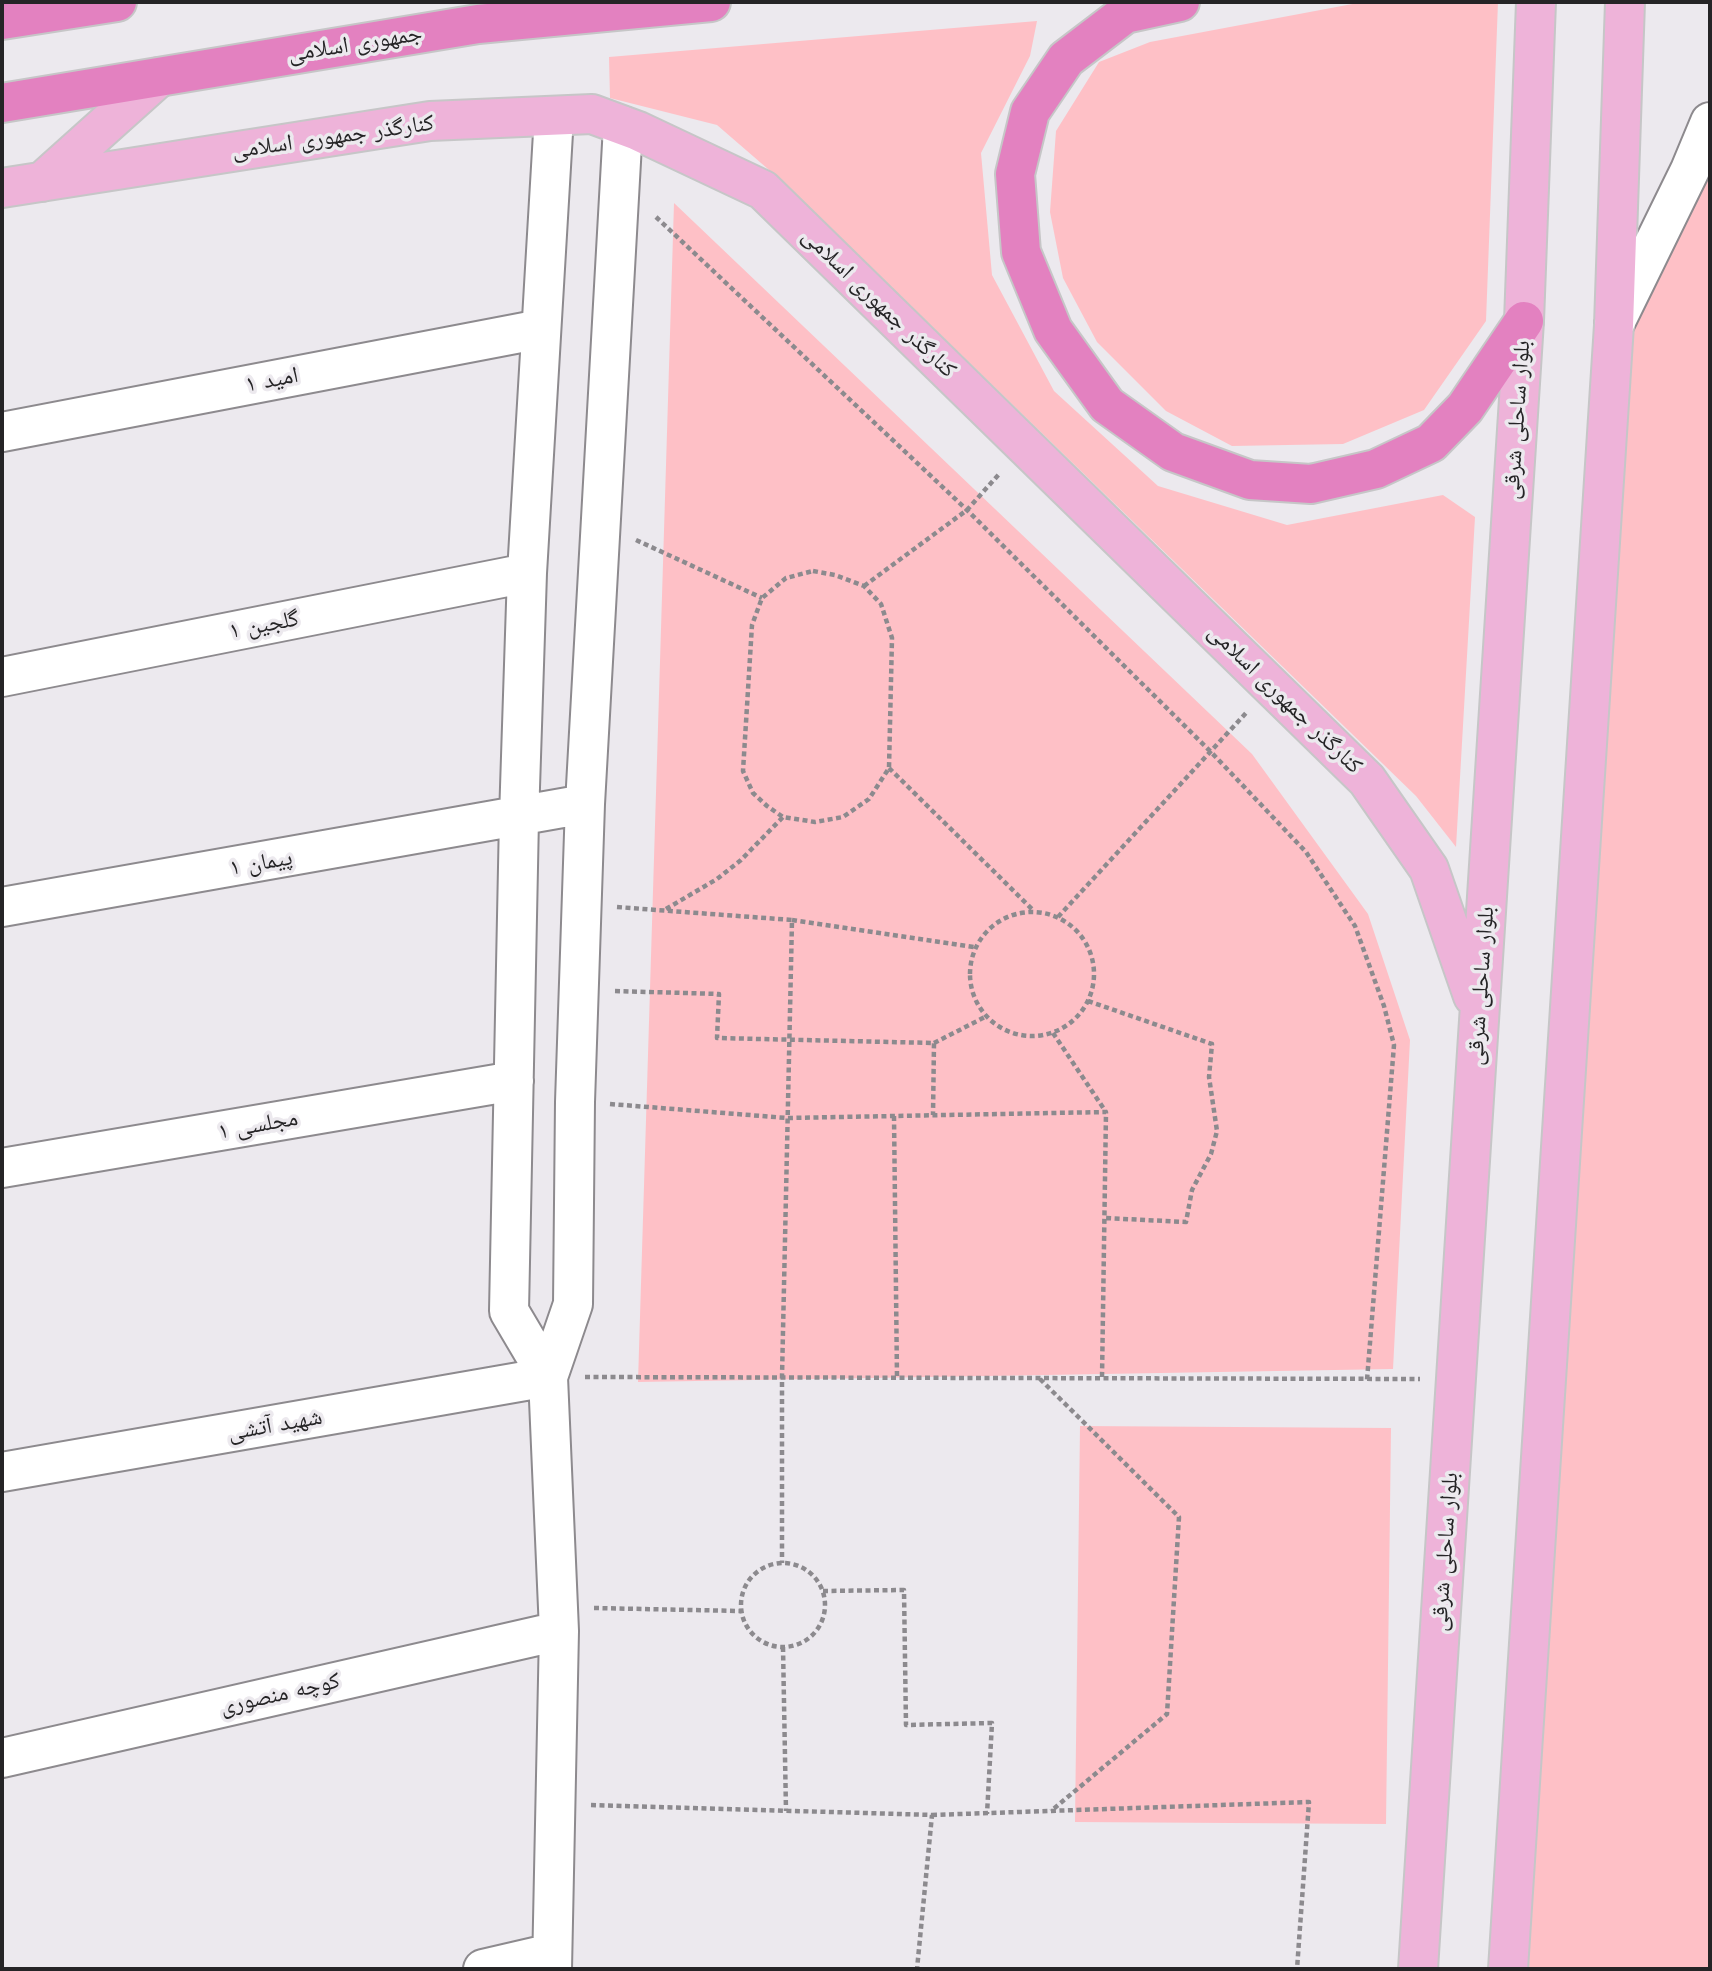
<!DOCTYPE html>
<meta charset="utf-8">
<style>
body{margin:0}
#map{position:relative;width:1712px;height:1971px;overflow:hidden;background:#ece9ee;font-family:"Work Sans",sans-serif}
canvas{display:block}
.frame{position:absolute;inset:0;border:4px solid #252426;pointer-events:none}
</style>
<div id="map">
<canvas width="1712" height="1971"></canvas>
<div class="frame"></div>
</div>
<script>
const c = document.querySelector('canvas').getContext('2d');
c.lineJoin = 'round';
function paint(path, color) { c.fillStyle = color; c.fill(path, 'evenodd'); }
const shape = rows => new Path2D(rows.map(r => 'M' + r).join(''));
function trace(path, color, width, dash) { c.strokeStyle = color; c.lineWidth = width; c.lineCap = dash ? 'butt' : 'round'; c.setLineDash(dash || []); c.stroke(path); }
function drawText(font, color, halo, rows, align = 'center') {
  c.font = font + ' "Work Sans","Noto Naskh Arabic",sans-serif'; c.lineWidth = 7; c.setLineDash([]); c.textBaseline = 'middle'; c.strokeStyle = halo; c.fillStyle = color; for (const [text, x, y, turn = 0] of rows) {
    c.save(); c.translate(x, y); c.rotate((+turn || 0) * Math.PI / 180); c.textAlign = isNaN(turn) ? turn : align; if (halo) c.strokeText(text, 0, 0); c.fillText(text, 0, 0); c.restore();
  }
}
const green = shape([
 [1363,2,1498,2,1486,321,1424,410,1343,444,1232,446,1166,411,1097,342,1063,278,1050,212,1056,131,1099,62,1150,42],
 [1037,21,1030,56,981,153,992,275,1054,391,1158,486,1287,525,1443,495,1475,517,1456,847,1416,796,783,182,717,125,610,98,609,57],
 [1710,156,1710,1969,1506,1969,1614,325],
 [674,203,1252,754,1368,914,1410,1040,1393,1369,638,1382],
 [1080,1426,1391,1428,1386,1824,1075,1822]
]);
const path = shape([
 [656,217,967,510,1211,752,1306,852,1355,926,1384,1006,1394,1045,1367,1380],
 [636,540,762,598],
 [813,571,835,575,864,586,881,604,892,638,889,768,869,799,843,817,815,822,783,817,767,806,753,793,743,771,752,625,762,598,786,578,813,571],
 [864,586,967,510,1000,473],
 [889,768,1034,911],
 [617,907,792,920,782,1377,782,1563],
 [666,909,717,879,741,860,783,817],
 '970 974a62 62 0 1 1 124 0a62 62 0 1 1-124 0Z',
 [1058,917,1247,712],
 [792,920,974,947],
 [615,991,719,994,717,1038,934,1043,933,1115],
 [1088,1001,1212,1044,1209,1077,1217,1131,1211,1154,1192,1190,1186,1222,1105,1218],
 [1053,1033,1106,1112],
 [934,1043,985,1017],
 [610,1104,787,1118,1106,1112,1102,1378],
 [894,1116,897,1377],
 [585,1377,1420,1379],
 [1040,1379,1179,1517,1167,1714,1051,1811],
 '741 1605a42 42 0 1 1 84 0a42 42 0 1 1-84 0Z',
 [823,1591,904,1590,906,1725,992,1723,987,1814],
 [594,1608,740,1611],
 [783,1647,786,1811],
 [591,1805,932,1815,917,1969],
 [932,1815,1309,1802,1297,1969]
]);
const minor = shape([
 [1614,325,1690,170,1710,122],
 [2,432,541,329],
 [2,677,527,573],
 [2,907,585,804],
 [2,1168,514,1081],
 [548,1377,509,1311,519,818,527,573,554,116],
 [2,1472,548,1377],
 [2,1758,559,1631],
 [483,1969,552,1953],
 [552,1969,559,1631,548,1377,573,1304,575,1102,585,804,623,126]
]);
const major = shape([
 [42,182,159,77],
 [2,188,430,121,592,114,638,131,763,190,1367,780,1429,869,1473,996],
 [1418,1969,1524,321,1536,2],
 [1508,1969,1614,325,1625,2]
]);
const highway = shape([
 [1180,2,1125,14,1066,59,1030,112,1015,174,1021,252,1053,330,1107,405,1173,452,1250,480,1311,484,1376,469,1431,443,1465,408,1524,321],
 [2,20,117,2],
 [2,103,478,24,711,2]
]);
const streetNames = [
 ["جمهوری اسلامی",355,44,-9],
 ["کنارگذر جمهوری اسلامی",333,137,-8],
 ["کنارگذر جمهوری اسلامی",879,303,44],
 ["امید ۱",272,380,-11],
 ["بلوار ساحلی شرقی",1517,420,-86],
 ["گلجین ۱",264,625,-11],
 ["کنارگذر جمهوری اسلامی",1285,699,44],
 ["پیمان ۱",261,863,-10],
 ["بلوار ساحلی شرقی",1481,986,-86],
 ["مجلسی ۱",258,1125,-10],
 ["شهید آتشی",275,1425,-10],
 ["بلوار ساحلی شرقی",1445,1552,-86],
 ["کوچه منصوری",280,1694,-13]
];
paint(green, '#fec0c6');
trace(minor, '#8d8a8e', 42);
trace(major, '#c6c6c7', 42);
trace(highway, '#c6c6c7', 42);
trace(path, '#8c8a8e', 4.5, [5, 3.5]);
trace(minor, '#fff', 38);
trace(major, '#eeb3d9', 38);
trace(highway, '#e381c0', 38);
drawText('23px', '#252426', '#ece9ee', streetNames);
</script>
